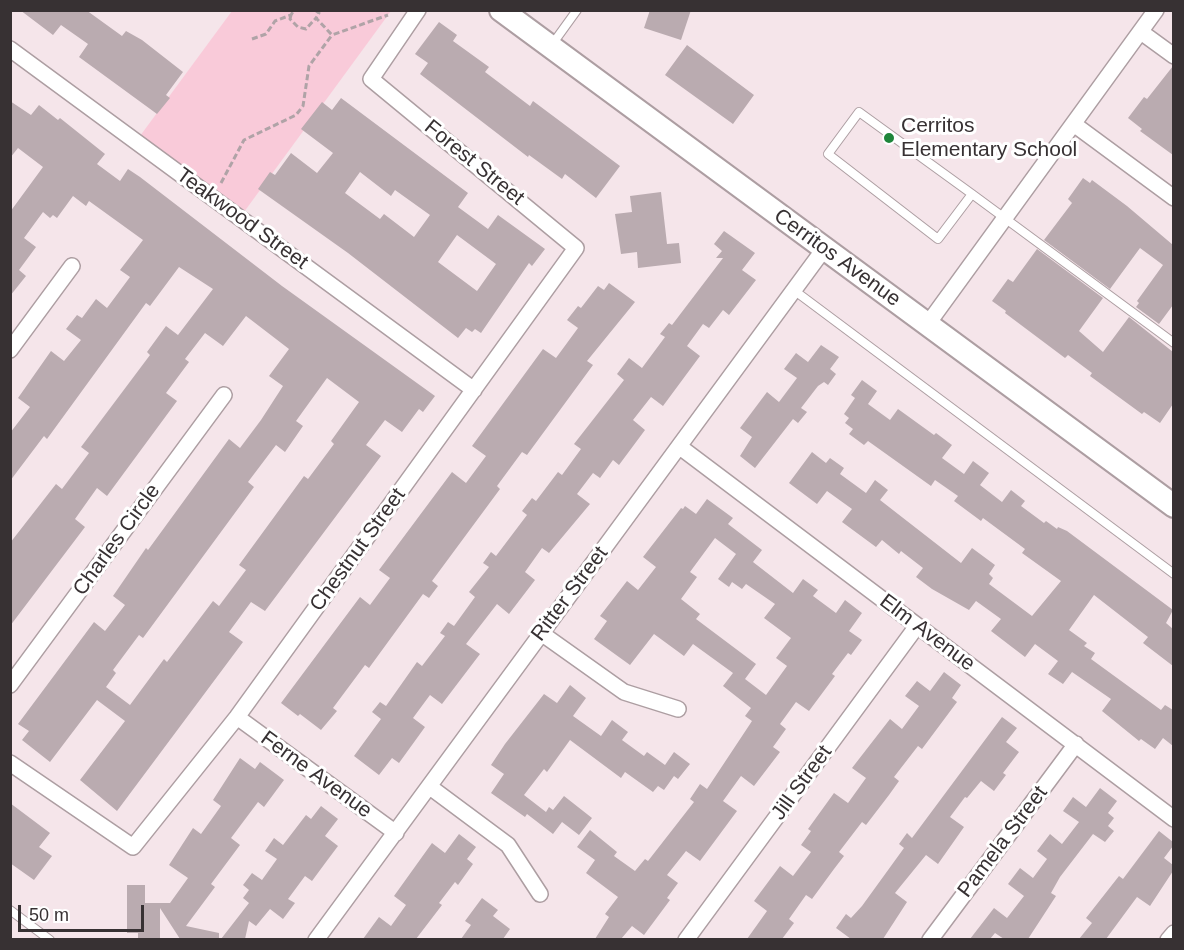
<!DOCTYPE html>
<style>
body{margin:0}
#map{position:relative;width:1184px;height:950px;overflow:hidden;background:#f5e5ea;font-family:Arial,sans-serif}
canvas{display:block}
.frame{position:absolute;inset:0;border:12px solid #373133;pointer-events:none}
.scale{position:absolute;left:18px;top:905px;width:126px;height:27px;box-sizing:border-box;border:3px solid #373133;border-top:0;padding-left:8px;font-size:18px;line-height:21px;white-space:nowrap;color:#373133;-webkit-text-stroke:4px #fff;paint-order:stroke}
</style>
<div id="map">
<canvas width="1184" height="950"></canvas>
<div class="frame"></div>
<div class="scale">50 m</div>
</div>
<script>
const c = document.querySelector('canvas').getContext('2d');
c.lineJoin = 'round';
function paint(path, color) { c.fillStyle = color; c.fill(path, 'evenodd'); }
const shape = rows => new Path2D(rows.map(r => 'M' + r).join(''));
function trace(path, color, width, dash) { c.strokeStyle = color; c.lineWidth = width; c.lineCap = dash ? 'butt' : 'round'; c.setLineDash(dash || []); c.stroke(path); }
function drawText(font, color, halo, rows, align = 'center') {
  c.font = font + ' Arial,sans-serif'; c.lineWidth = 6; c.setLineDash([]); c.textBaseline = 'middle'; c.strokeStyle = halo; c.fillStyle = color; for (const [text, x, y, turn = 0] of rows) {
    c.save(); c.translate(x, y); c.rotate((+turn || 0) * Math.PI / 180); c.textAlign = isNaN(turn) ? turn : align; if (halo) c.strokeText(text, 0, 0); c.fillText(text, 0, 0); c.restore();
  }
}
const green = shape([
 [232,11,391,11,244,212,140,136]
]);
const building = shape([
 [20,10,86,10,122,36,126,31,142,40,183,72,166,95,170,98,157,114,79,57,88,44,61,25,53,35],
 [650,10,691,10,681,40,644,28],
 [439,22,457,35,453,41,489,67,485,72,530,106,533,101,620,166,596,198,565,174,562,179,529,155,528,157,420,74,428,63,415,54],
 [687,45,754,95,733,124,665,75],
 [1173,66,1173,155,1140,131,1142,129,1128,118,1144,97,1147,99],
 [341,98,468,193,458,207,488,229,498,215,545,249,532,266,529,263,481,333,475,329,472,332,466,328,458,338,348,253,258,189,270,172,275,175,291,153,317,173,333,153,301,129,322,102,332,110],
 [360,172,391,196,395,190,430,215,414,237,384,214,380,219,345,193],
 [457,235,496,264,477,291,438,262],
 [10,101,31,115,39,105,58,120,60,118,105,154,97,164,120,181,128,169,140,177,282,286,435,396,423,412,419,409,402,432,385,420,366,445,381,456,265,611,251,602,229,632,243,642,117,811,80,780,125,721,97,700,50,762,22,740,29,731,18,724,94,622,105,631,125,605,113,596,146,548,148,550,229,439,240,448,261,420,283,386,269,376,289,349,246,316,223,346,205,333,185,359,189,362,166,393,177,401,107,496,97,488,75,519,85,527,10,626,10,543,56,484,62,489,89,453,81,447,150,355,147,352,166,326,178,335,213,289,179,267,150,306,146,303,47,439,44,436,10,481,10,433,30,407,18,398,51,351,64,361,81,340,66,329,77,315,82,318,96,299,107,308,130,277,120,270,143,240,89,201,86,206,73,196,57,218,53,215,50,218,43,212,24,238,36,247,19,270,26,276,10,296,10,212,43,167,18,148,10,158],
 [327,378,359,402,331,441,334,444,308,479,304,476,239,565,246,570,219,606,213,601,167,662,164,659,130,705,106,687,116,673,113,670,139,635,143,638,254,487,248,482,276,445,285,452,303,426,296,421],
 [1083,178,1090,183,1092,180,1127,206,1173,245,1173,305,1159,324,1136,307,1139,303,1137,301,1163,265,1140,248,1110,289,1044,240,1072,203,1068,199],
 [661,192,667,244,679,243,681,263,638,268,637,252,621,254,615,214,632,212,630,196],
 [724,231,755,253,742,270,756,280,729,315,723,310,709,328,703,324,687,346,700,356,663,406,651,397,633,420,645,430,619,465,613,460,600,478,593,473,577,494,590,504,549,553,542,548,525,572,535,580,509,614,497,604,466,644,480,654,442,704,430,695,413,718,425,727,399,763,392,758,379,775,354,756,381,719,372,712,380,702,386,706,417,662,422,666,445,636,440,633,448,622,454,626,475,597,469,592,489,567,483,563,491,552,496,556,527,515,522,511,532,498,536,501,558,472,562,475,581,449,574,444,624,380,617,374,629,358,642,368,665,337,660,334,669,323,672,325,723,258,716,258,722,251,714,244],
 [1037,249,1103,298,1079,331,1103,352,1129,317,1173,352,1173,404,1160,423,1144,412,1142,414,1090,376,1092,373,1068,355,1065,358,1005,313,1006,311,992,301,1008,279,1013,282],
 [609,283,635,302,587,361,593,365,527,455,522,452,497,486,500,489,432,581,438,586,429,598,423,594,369,668,365,665,333,708,337,711,321,730,300,714,298,716,281,703,360,597,370,605,390,578,379,570,452,472,466,483,486,456,472,446,543,349,556,358,578,328,567,320,578,306,581,308,598,286,604,290],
 [821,345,839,357,830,369,836,374,828,385,824,382,818,386,801,408,807,412,798,423,793,419,755,468,740,456,752,437,740,428,767,392,779,402,797,378,784,369,796,353,808,362],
 [862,380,877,391,868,404,890,420,898,409,934,435,936,433,952,445,942,458,964,474,973,461,989,473,980,485,1002,502,1011,490,1025,501,1021,506,1044,523,1046,521,1057,529,1058,527,1067,531,1173,610,1166,623,1173,629,1173,666,1143,643,1148,637,1094,595,1069,630,1087,643,1084,646,1095,653,1091,659,1161,710,1165,705,1173,710,1173,746,1163,738,1155,749,1141,739,1139,741,1102,711,1111,699,1072,672,1063,684,1048,674,1058,661,1035,644,1025,657,991,631,1001,619,976,601,969,610,932,589,916,577,923,568,901,551,899,554,882,540,876,547,842,522,852,509,827,491,817,504,789,483,812,452,826,463,830,458,844,468,840,474,866,493,875,480,888,490,880,500,961,563,972,548,995,565,989,574,993,578,989,584,1032,616,1061,581,1022,553,1025,549,983,518,981,521,954,501,958,496,935,480,931,486,868,441,864,445,849,434,853,429,845,423,849,418,844,414,855,398,851,395],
 [707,499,733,518,728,524,762,550,753,562,793,593,803,579,818,590,813,596,836,613,845,600,862,613,849,631,862,640,851,655,848,653,832,674,835,676,809,711,796,702,780,724,786,729,773,747,780,752,754,786,741,776,723,801,737,811,700,861,686,851,667,875,678,883,667,898,670,900,644,935,632,926,621,939,595,939,609,917,605,914,618,897,586,873,595,860,577,847,590,830,617,852,614,856,635,871,645,859,648,861,694,802,690,799,700,784,707,789,752,721,745,716,751,708,723,686,733,673,693,644,684,656,654,634,630,665,594,639,607,621,600,616,627,581,638,590,656,567,643,557,681,508,683,509,685,506,696,514],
 [715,538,736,554,718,579,729,587,732,582,742,589,746,584,775,604,764,618,791,638,776,658,787,666,766,695,745,679,756,664,696,619,700,614,681,599,697,577,690,572],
 [944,672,961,685,952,698,957,702,922,749,918,746,894,777,899,781,889,795,866,825,862,822,839,852,844,856,834,869,812,899,806,895,789,919,794,923,782,939,747,939,767,911,754,901,780,866,793,876,811,852,801,845,811,831,808,829,834,793,848,803,866,778,852,768,890,719,902,729,919,706,905,696,917,681,930,691],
 [570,685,586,698,573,716,601,736,612,720,628,732,622,740,644,756,647,752,665,765,674,752,690,764,678,779,674,776,664,790,658,786,653,792,625,772,621,778,570,740,547,772,544,769,524,795,546,812,549,807,553,810,564,796,592,818,579,835,562,822,553,834,527,814,525,817,491,793,504,774,491,765,505,744,544,694,557,703],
 [1002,717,1017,728,1006,742,1019,752,1003,773,1006,775,994,791,981,781,967,798,965,797,950,817,964,827,938,864,926,855,895,893,907,902,883,939,851,939,836,928,846,914,851,918,862,906,904,848,899,844,907,833,912,838],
 [240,758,255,769,260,762,284,780,264,807,258,802,231,838,240,845,211,884,215,887,186,926,219,933,219,939,180,939,160,908,160,939,138,939,138,933,127,933,127,885,145,885,145,903,170,903,188,878,169,865,193,828,201,834,221,806,213,800],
 [1100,788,1117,801,1108,813,1114,818,1108,826,1114,831,1105,842,1093,834,1060,877,1051,893,1056,896,1028,939,1004,939,995,933,990,939,970,939,994,908,1007,918,1024,896,1008,884,1020,868,1033,878,1047,859,1037,851,1050,834,1062,844,1079,822,1063,811,1073,797,1086,807],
 [10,803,50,833,39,847,52,856,34,880,10,863],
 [321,806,338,819,325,836,338,846,326,862,312,881,305,876,288,899,295,903,283,919,270,909,256,926,249,921,245,939,221,939,249,903,243,898,249,890,243,885,252,873,262,880,277,859,265,851,274,838,283,845,306,815,311,819],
 [1159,831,1173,842,1173,846,1164,858,1173,865,1173,871,1150,906,1137,897,1106,939,1079,939,1092,923,1086,918,1119,876,1123,879],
 [459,834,476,847,467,859,473,864,458,885,455,882,439,903,442,905,416,939,363,939,379,917,391,926,406,905,394,896,432,843,445,853],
 [482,898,498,910,493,916,510,929,503,939,461,939,471,925,465,921]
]);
const path = shape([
 [315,10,319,13,316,18,332,35,388,15],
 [291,15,290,19,298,27,306,29,316,18],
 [252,39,266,34,275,21,291,15,294,10],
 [221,183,244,140,296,115,303,106,309,66,332,35]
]);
const lane = shape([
 [551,46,577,10],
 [972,194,938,239,828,154,859,112,972,194,1174,343],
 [795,291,1174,574],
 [10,910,50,940]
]);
const street = shape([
 [1141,32,1174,56],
 [10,49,474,390],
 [1075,125,1174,198],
 [927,325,1156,10],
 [10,350,72,266],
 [680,447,1174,819],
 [541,633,624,692,678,709],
 [10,685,224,395],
 [237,717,396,833],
 [10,763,133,847,237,717,576,248,371,79,418,10],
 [430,787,508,845,540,894],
 [316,940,824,249],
 [686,940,917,626],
 [930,940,1076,744],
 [1168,940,1174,933]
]);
const secondary = shape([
 [501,10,1174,506]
]);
const markers = [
 [889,138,6,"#1e853a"]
];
const poiNames = [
 ["Cerritos",901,126],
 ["Elementary School",901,150]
];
const streetNames = [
 ["Forest Street",474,163,39],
 ["Teakwood Street",242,219,36],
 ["Cerritos Avenue",837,258,36],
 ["Charles Circle",117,540,-54],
 ["Chestnut Street",358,550,-54],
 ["Ritter Street",570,594,-53],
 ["Elm Avenue",927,633,37],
 ["Ferne Avenue",316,775,36],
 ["Jill Street",802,783,-54],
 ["Pamela Street",1003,842,-53]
];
paint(green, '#f9cad9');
paint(building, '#baabb0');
trace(lane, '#ad9ea2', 10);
trace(street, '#ad9ea2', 18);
trace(secondary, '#ad9ea2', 26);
trace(path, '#b0a3a7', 3, [6, 3]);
trace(lane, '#fff', 8);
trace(street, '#fff', 15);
trace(secondary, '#fff', 22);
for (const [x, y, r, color] of markers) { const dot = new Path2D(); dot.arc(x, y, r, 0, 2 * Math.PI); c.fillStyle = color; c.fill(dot); trace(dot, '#fff', 2); }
drawText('21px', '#373133', '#fff', poiNames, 'left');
drawText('21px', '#373133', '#fff', streetNames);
</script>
